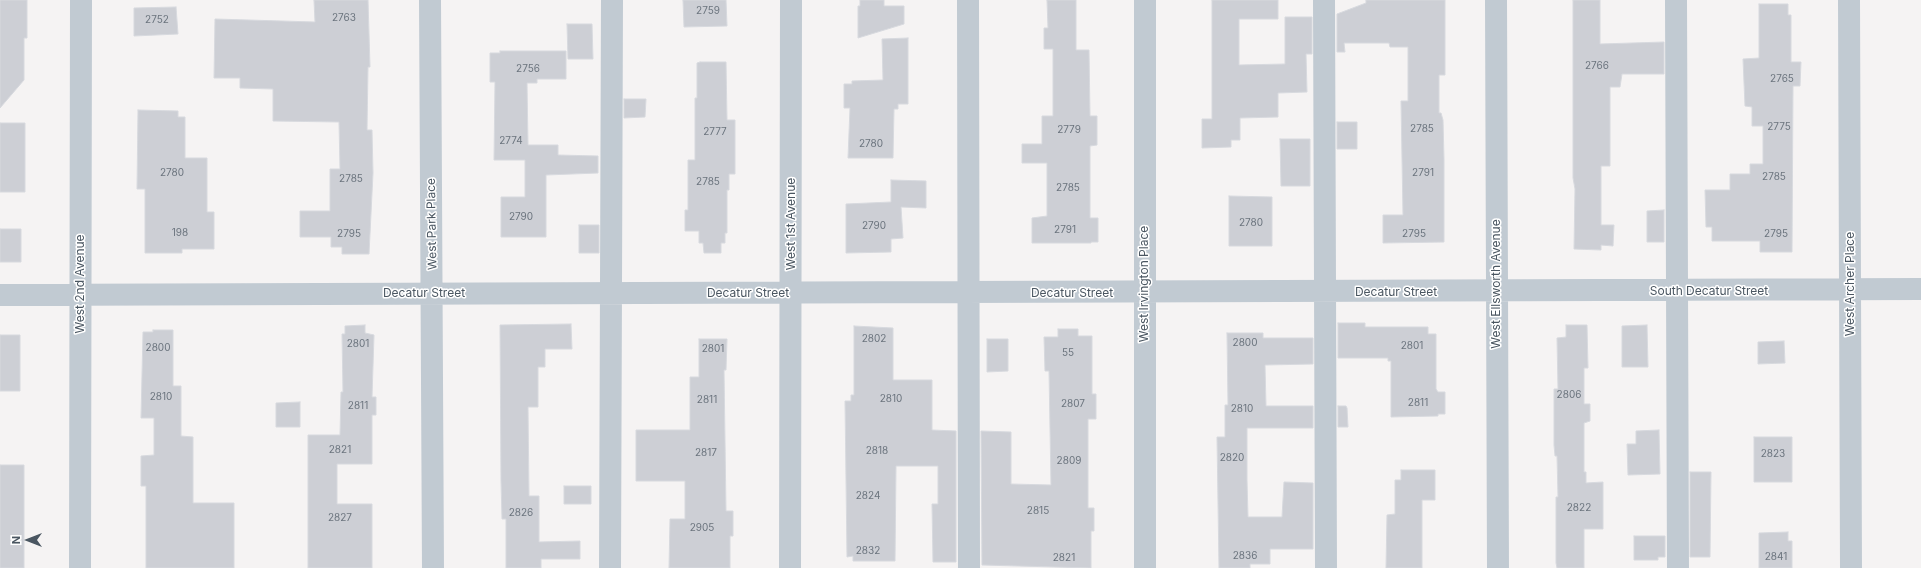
<!DOCTYPE html>
<style>
body{margin:0}
#map{position:relative;width:1921px;height:568px;overflow:hidden;background:#f5f3f3;font-family:Inter,sans-serif}
canvas{display:block}
.north{position:absolute;left:8px;top:520px;width:40px;height:40px;-webkit-text-stroke:3px #fff;paint-order:stroke;rotate:270deg;font-size:11px;font-weight:700;line-height:16px;text-align:center;color:#4a5661}
.north::after{content:'';display:block;margin:auto;width:14px;height:18px;background:#4a5661;clip-path:polygon(50% 0,100% 100%,50% 72%,0 100%)}
</style>
<div id="map">
<canvas width="1921" height="568"></canvas>
<div class="north">N</div>
</div>
<script>
const c = document.querySelector('canvas').getContext('2d');
c.lineJoin = 'round';
function paint(path, color) { c.fillStyle = color; c.fill(path, 'evenodd'); }
const shape = rows => new Path2D(rows.map(r => 'M' + r).join(''));
function trace(path, color, width, dash) { c.strokeStyle = color; c.lineWidth = width; c.lineCap = dash ? 'butt' : 'round'; c.setLineDash(dash || []); c.stroke(path); }
function drawText(font, color, halo, rows, align = 'center') {
  c.font = font + ' Inter,sans-serif'; c.lineWidth = 3; c.setLineDash([]); c.textBaseline = 'middle'; c.strokeStyle = halo; c.fillStyle = color; for (const [text, x, y, turn = 0] of rows) {
    c.save(); c.translate(x, y); c.rotate((+turn || 0) * Math.PI / 180); c.textAlign = isNaN(turn) ? turn : align; if (halo) c.strokeText(text, 0, 0); c.fillText(text, 0, 0); c.restore();
  }
}
const building = shape([
 [0,0,27,0,27,38,24,38,24,80,0,108,0,0],
 [314,0,368,0,370,67,368,67,367,130,372,130,373,173,369,254,342,254,342,247,331,247,331,237,300,237,300,211,330,211,330,169,340,169,339,122,273,121,273,89,240,88,240,78,214,78,215,19,315,22,314,0],
 [683,0,726,0,727,26,684,27,683,0],
 [860,0,884,0,884,6,904,6,904,24,858,38,858,6,860,6,860,0],
 [1047,0,1076,0,1076,50,1089,50,1090,116,1097,116,1097,145,1090,146,1090,218,1098,218,1098,242,1091,242,1091,243,1032,243,1032,218,1047,216,1047,163,1022,163,1022,144,1042,144,1042,116,1053,116,1053,49,1044,49,1044,28,1048,28,1047,0],
 [1212,0,1278,0,1278,19,1239,19,1239,65,1285,64,1285,17,1312,17,1312,54,1306,54,1307,92,1278,93,1278,117,1240,118,1240,140,1231,140,1231,147,1202,148,1202,119,1212,119,1212,0],
 [1366,0,1445,0,1445,75,1439,75,1439,113,1441,113,1443,120,1444,159,1444,242,1383,243,1383,215,1403,215,1401,101,1408,101,1408,47,1390,47,1389,43,1344,43,1345,52,1337,52,1337,14,1366,3,1366,0],
 [1573,0,1600,0,1600,44,1664,42,1664,74,1622,74,1620,87,1610,87,1610,166,1601,166,1601,225,1614,225,1613,246,1601,245,1601,250,1574,249,1575,189,1573,178,1573,0],
 [1759,4,1788,4,1788,15,1791,15,1791,62,1801,62,1800,86,1793,86,1792,252,1760,252,1760,241,1712,241,1712,227,1706,227,1705,190,1730,190,1730,174,1750,174,1750,164,1763,164,1763,126,1752,126,1752,107,1745,106,1743,59,1759,58,1759,4],
 [176,7,178,34,134,36,134,8,176,7],
 [567,24,592,24,593,59,568,59,567,24],
 [908,38,908,104,898,104,898,109,894,109,893,158,848,158,850,108,844,108,844,84,852,84,852,81,883,80,882,39,908,38],
 [500,51,566,51,566,79,537,79,537,83,527,83,528,145,558,145,558,155,598,156,598,173,546,175,546,237,501,237,501,197,525,197,525,160,494,160,495,82,490,82,490,53,500,53,500,51],
 [700,62,726,62,727,120,735,120,735,174,729,174,729,190,727,190,727,233,725,233,725,243,721,243,721,253,704,253,703,243,699,243,699,231,685,231,685,210,688,210,688,160,695,160,695,98,697,98,697,63,700,62],
 [624,99,646,99,645,117,624,118,624,99],
 [138,110,178,111,178,117,185,117,185,158,207,158,207,212,214,212,214,249,182,249,182,253,145,253,145,189,137,189,138,110],
 [1337,122,1357,122,1357,149,1337,149,1337,122],
 [0,123,25,123,25,192,0,192,0,123],
 [1280,139,1310,139,1310,186,1281,186,1280,139],
 [891,180,926,181,926,208,901,207,903,238,891,239,891,252,846,253,846,204,891,202,891,180],
 [1229,196,1272,197,1272,246,1229,246,1229,196],
 [1664,210,1664,242,1647,242,1647,211,1664,210],
 [579,225,599,225,599,253,579,253,579,225],
 [0,229,21,229,21,262,0,262,0,229],
 [1338,323,1365,323,1365,327,1428,327,1428,334,1436,334,1436,389,1438,392,1445,392,1445,414,1438,414,1438,416,1391,417,1391,361,1388,361,1388,358,1338,358,1338,323],
 [571,324,572,349,545,349,545,367,538,367,538,407,528,407,529,496,539,496,539,542,580,541,580,559,541,559,541,568,506,568,506,519,502,519,501,481,500,325,571,324],
 [365,325,365,333,374,335,372,397,376,397,376,415,372,415,372,464,337,464,337,504,372,504,372,568,308,568,308,435,340,435,341,392,343,392,342,334,345,334,345,326,365,325],
 [1566,325,1587,325,1588,368,1584,368,1584,404,1590,404,1590,421,1584,423,1584,472,1586,472,1586,483,1603,482,1603,529,1584,529,1584,568,1557,568,1556,563,1556,497,1558,497,1557,456,1555,456,1554,445,1554,389,1558,389,1557,338,1566,337,1566,325],
 [1647,325,1648,367,1622,367,1622,326,1647,325],
 [854,326,893,328,893,380,932,380,932,430,956,431,956,562,933,562,932,504,938,504,938,466,896,466,895,561,853,561,853,556,847,557,845,401,851,401,851,395,854,395,854,326],
 [1058,329,1078,329,1078,336,1092,336,1092,394,1096,394,1096,419,1088,419,1088,508,1094,508,1094,531,1091,531,1091,568,982,565,981,431,1011,432,1011,484,1051,485,1049,371,1045,371,1044,337,1058,337,1058,329],
 [153,330,173,330,173,386,181,386,181,436,193,437,193,503,234,503,234,568,146,568,146,486,141,486,141,456,154,455,154,418,141,418,143,332,153,332,153,330],
 [1227,333,1263,333,1263,338,1313,338,1313,364,1265,365,1266,406,1313,406,1313,428,1247,428,1247,480,1248,517,1282,517,1284,482,1313,483,1313,549,1270,549,1270,564,1250,564,1250,568,1219,568,1217,437,1225,437,1225,405,1228,405,1227,333],
 [0,335,20,335,20,391,0,391,0,335],
 [699,339,727,339,726,370,724,370,726,511,733,511,733,536,730,536,730,568,669,568,670,519,685,519,685,481,636,481,636,430,690,430,690,377,699,377,699,339],
 [987,339,1008,339,1008,371,987,372,987,339],
 [1784,341,1785,363,1758,364,1758,342,1784,341],
 [300,402,300,427,276,427,276,403,300,402],
 [1338,406,1346,406,1347,408,1348,427,1338,427,1338,406],
 [1659,430,1660,474,1628,475,1627,444,1636,444,1636,431,1659,430],
 [1754,437,1792,437,1792,482,1754,482,1754,437],
 [0,465,24,465,24,568,0,568,0,465],
 [1401,470,1435,470,1435,500,1422,500,1422,568,1386,568,1387,515,1395,514,1395,480,1401,480,1401,470],
 [1690,472,1711,472,1710,557,1690,557,1690,472],
 [564,486,591,486,591,504,564,504,564,486],
 [1788,532,1788,541,1792,541,1792,568,1759,568,1759,533,1788,532],
 [1634,536,1665,536,1665,557,1658,557,1658,560,1634,560,1634,536]
]);
const minor = shape([
 [430,0,433,568],
 [968,0,969,568],
 [1145,0,1145,568],
 [1324,0,1326,568],
 [1496,0,1498,568],
 [1676,0,1678,568],
 [1849,0,1851,568],
 [0,295,1921,289],
 [80,568,81,0],
 [610,568,612,0],
 [790,568,791,0]
]);
const numberNames = [
 ["2759",708,11],
 ["2763",344,18],
 ["2752",157,20],
 ["2766",1597,66],
 ["2756",528,69],
 ["2765",1782,79],
 ["2775",1779,127],
 ["2785",1422,129],
 ["2779",1069,130],
 ["2777",715,132],
 ["2774",511,141],
 ["2780",871,144],
 ["2780",172,173],
 ["2791",1423,173],
 ["2785",1774,177],
 ["2785",351,179],
 ["2785",708,182],
 ["2785",1068,188],
 ["2790",521,217],
 ["2780",1251,223],
 ["2790",874,226],
 ["2791",1065,230],
 ["198",180,233],
 ["2795",349,234],
 ["2795",1414,234],
 ["2795",1776,234],
 ["2802",874,339],
 ["2800",1245,343],
 ["2801",358,344],
 ["2801",1412,346],
 ["2800",158,348],
 ["2801",713,349],
 ["55",1068,353],
 ["2806",1569,395],
 ["2810",161,397],
 ["2810",891,399],
 ["2811",707,400],
 ["2811",1418,403],
 ["2807",1073,404],
 ["2811",358,406],
 ["2810",1242,409],
 ["2821",340,450],
 ["2818",877,451],
 ["2817",706,453],
 ["2823",1773,454],
 ["2820",1232,458],
 ["2809",1069,461],
 ["2824",868,496],
 ["2822",1579,508],
 ["2815",1038,511],
 ["2826",521,513],
 ["2827",340,518],
 ["2905",702,528],
 ["2832",868,551],
 ["2836",1245,556],
 ["2841",1776,557],
 ["2821",1064,558]
];
const streetNames = [
 ["West Park Place",432,224,-91],
 ["West 1st Avenue",791,224,-90],
 ["West 2nd Avenue",80,284,-90],
 ["West Irvington Place",1144,284,-90],
 ["West Ellsworth Avenue",1496,284,-90],
 ["West Archer Place",1850,284,-90],
 ["South Decatur Street",1709,291],
 ["Decatur Street",1396,292],
 ["Decatur Street",424,293],
 ["Decatur Street",748,293],
 ["Decatur Street",1072,293]
];
paint(building, '#cdcfd5');
trace(building, '#d7d9de', 1);
trace(minor, '#c1cad2', 22);
drawText('10px', '#6b747e', null, numberNames);
drawText('12px', '#4a5661', '#fff', streetNames);
</script>
